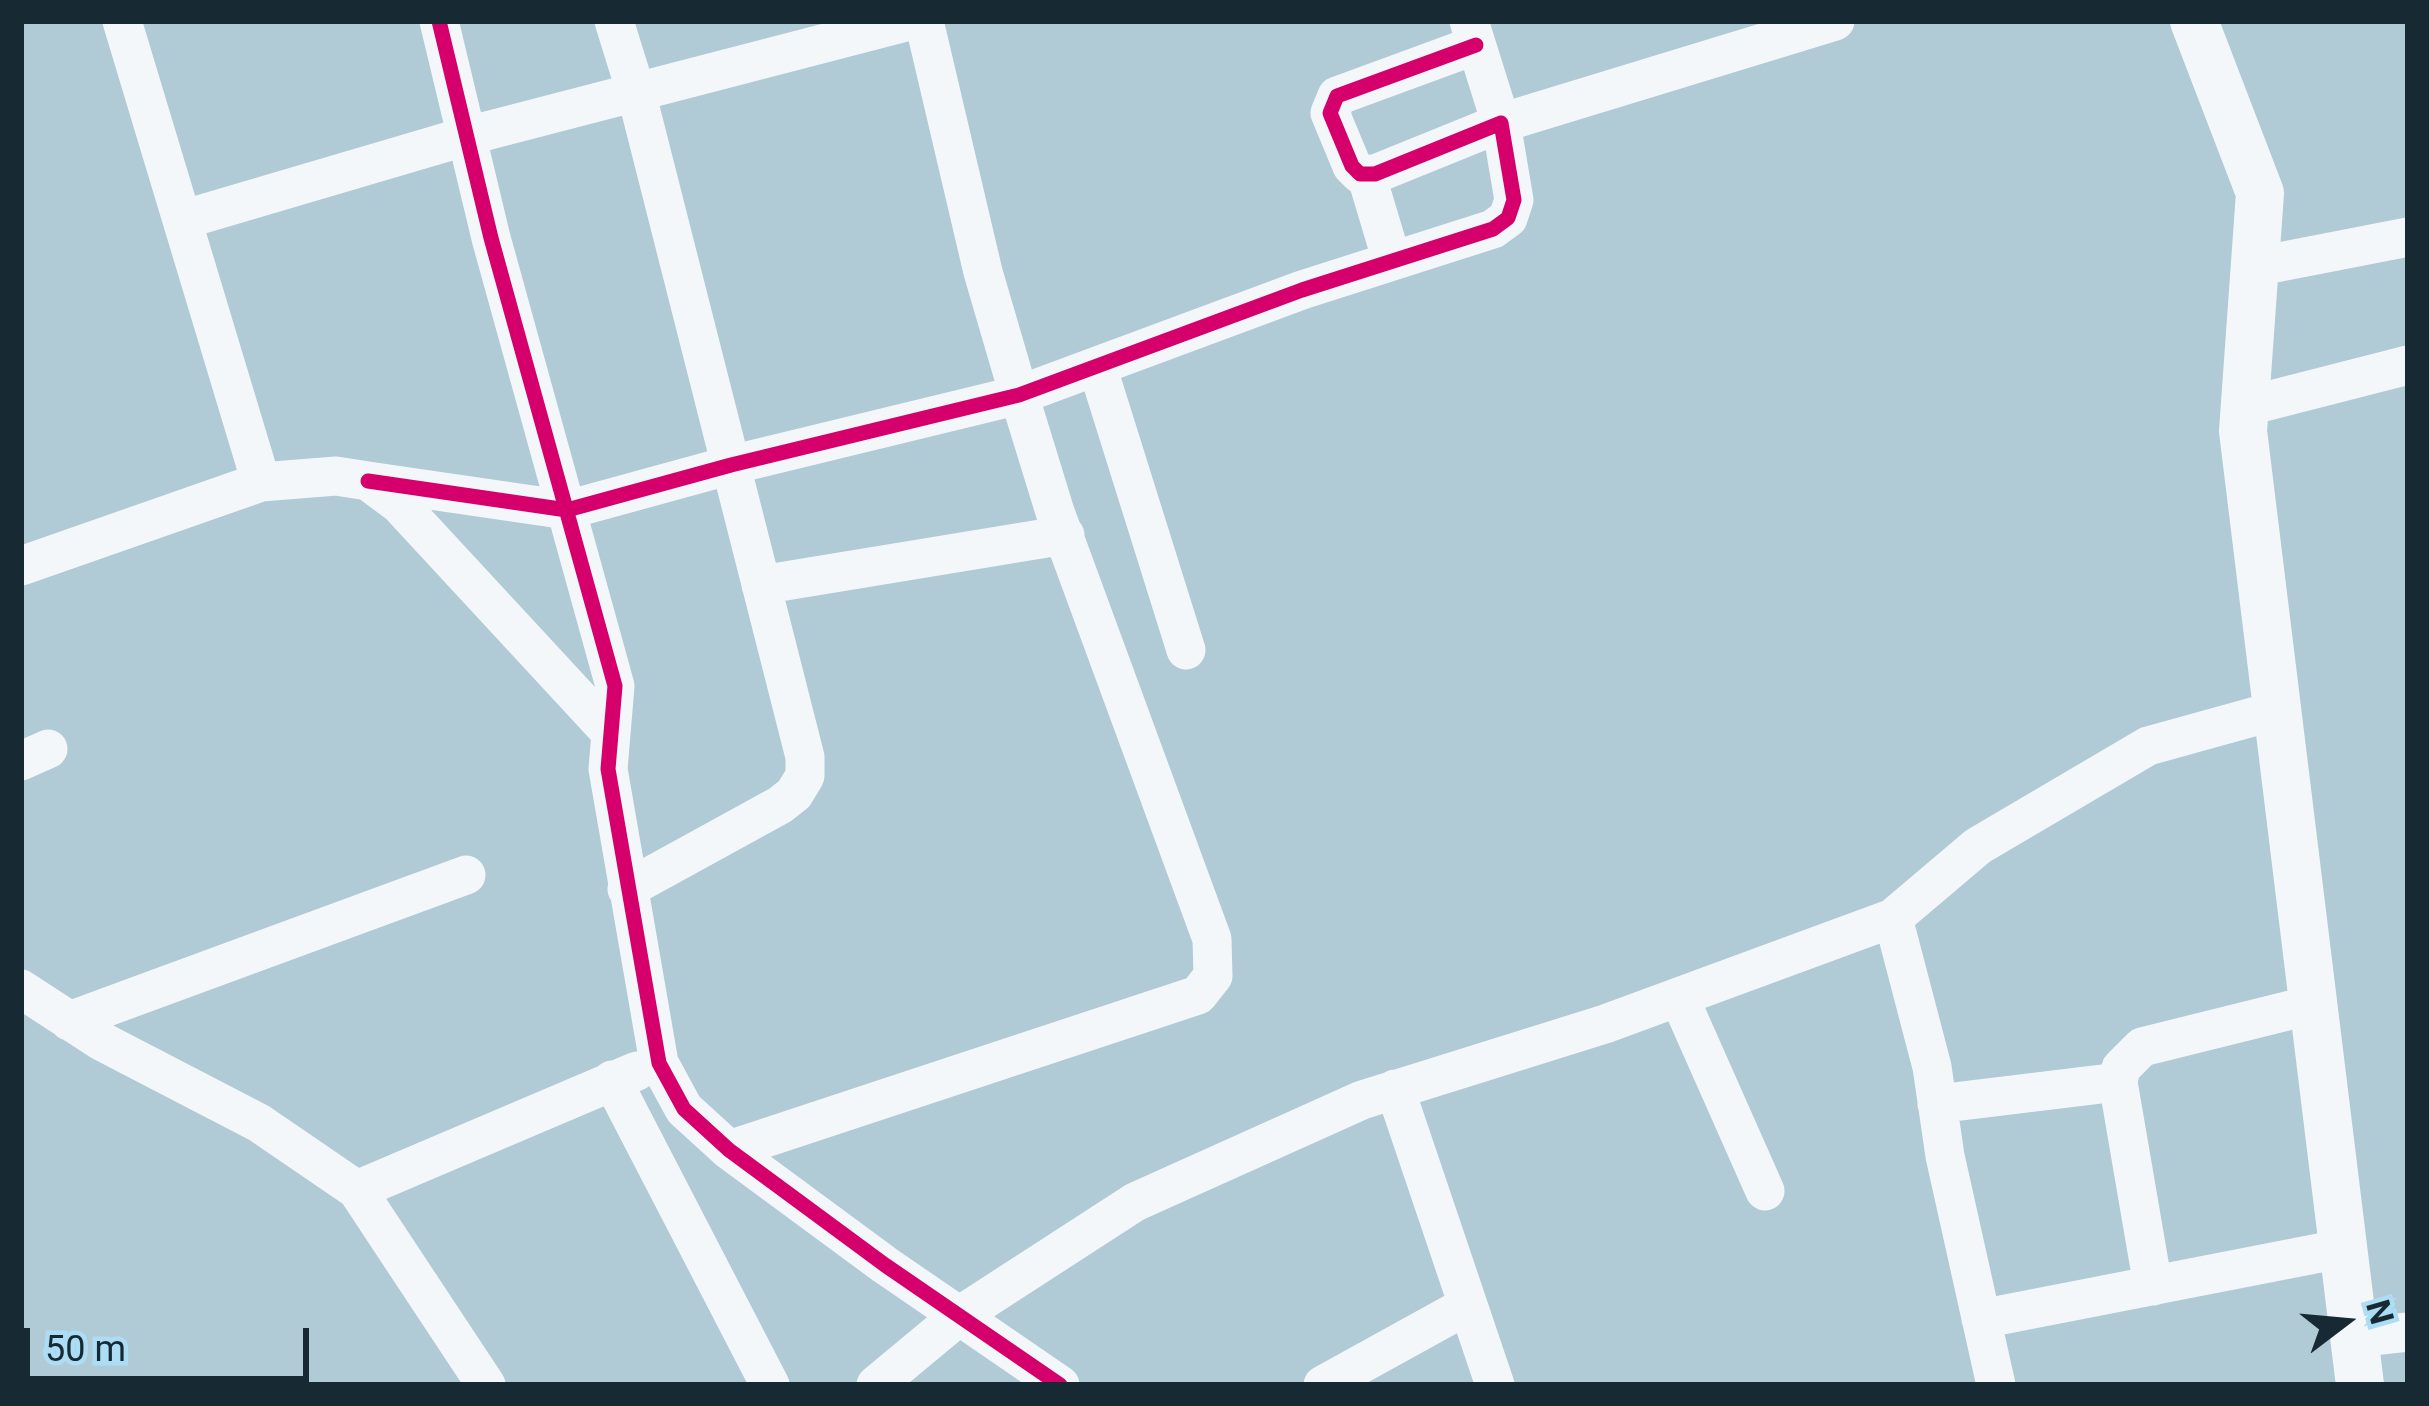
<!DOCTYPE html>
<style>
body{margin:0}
#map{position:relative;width:2429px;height:1406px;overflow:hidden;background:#b0cad6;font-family:Roboto,sans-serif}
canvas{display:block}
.frame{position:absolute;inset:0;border:24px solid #172a33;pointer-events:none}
.north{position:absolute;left:2285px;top:1262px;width:120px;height:120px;-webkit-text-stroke:9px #acddf4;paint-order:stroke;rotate:74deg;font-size:33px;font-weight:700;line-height:48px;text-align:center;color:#172a33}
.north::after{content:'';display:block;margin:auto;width:42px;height:54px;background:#172a33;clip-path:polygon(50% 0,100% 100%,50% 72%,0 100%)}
.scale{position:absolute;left:24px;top:1328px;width:285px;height:54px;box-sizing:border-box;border:6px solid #172a33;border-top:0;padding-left:15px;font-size:36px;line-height:42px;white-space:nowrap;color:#172a33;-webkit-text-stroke:9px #acddf4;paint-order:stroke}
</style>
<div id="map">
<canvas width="2429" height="1406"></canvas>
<div class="frame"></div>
<div class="north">N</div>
<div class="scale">50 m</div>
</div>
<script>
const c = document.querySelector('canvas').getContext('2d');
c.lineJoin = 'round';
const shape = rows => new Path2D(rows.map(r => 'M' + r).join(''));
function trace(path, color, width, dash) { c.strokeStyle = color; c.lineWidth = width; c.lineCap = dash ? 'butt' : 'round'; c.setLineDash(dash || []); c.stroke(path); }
const minor = shape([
 [439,21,491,238,615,686,608,769,659,1063,684,1109,729,1150,885,1265,1060,1385],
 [614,21,636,92,805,757,805,776,794,794,780,805,627,889],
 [1469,21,1501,123,1835,21],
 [1366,174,1392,261],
 [182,220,467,136,910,21],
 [2254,267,2408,237],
 [1097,366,1186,650],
 [2244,407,2408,365],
 [368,481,567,510,731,465,1019,395,1302,290,1493,229,1508,218,1514,200,1501,123,1375,174,1360,174,1352,166,1330,113,1337,96,1476,45],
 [261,482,336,476,368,481,399,504,611,733],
 [21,566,261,482,122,21],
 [761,585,1065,535],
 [21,761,48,749],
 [1893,918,1932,1067,1945,1156,1996,1385],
 [21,989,101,1041,259,1123,357,1190,486,1385],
 [1679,997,1765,1191],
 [69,1021,466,875],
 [612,1080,770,1385],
 [1395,1089,1495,1385],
 [1937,1104,2118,1082],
 [729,1150,1198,995,1213,976,1212,939,1055,512,1019,395,983,272,924,21],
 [357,1190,637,1071],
 [2153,1286,2118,1082,2121,1068,2142,1047,2315,1004],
 [1981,1319,2345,1248],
 [2354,1338,2408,1332],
 [876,1385,959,1316,1135,1202,1362,1100,1605,1024,1893,918,1978,846,2148,746,2278,710],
 [1323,1385,1468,1305]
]);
const major = shape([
 [2194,21,2260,193,2243,431,2360,1385]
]);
const cycleway = shape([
 [439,21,491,238,615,686,608,769,659,1063,684,1109,729,1150,885,1265,1060,1385],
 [368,481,567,510,731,465,1019,395,1302,290,1493,229,1508,218,1514,200,1501,123,1375,174,1360,174,1352,166,1330,113,1337,96,1476,45]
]);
trace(minor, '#f3f7f9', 39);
trace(major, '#f3f7f9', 48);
trace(cycleway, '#d6006c', 15);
</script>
